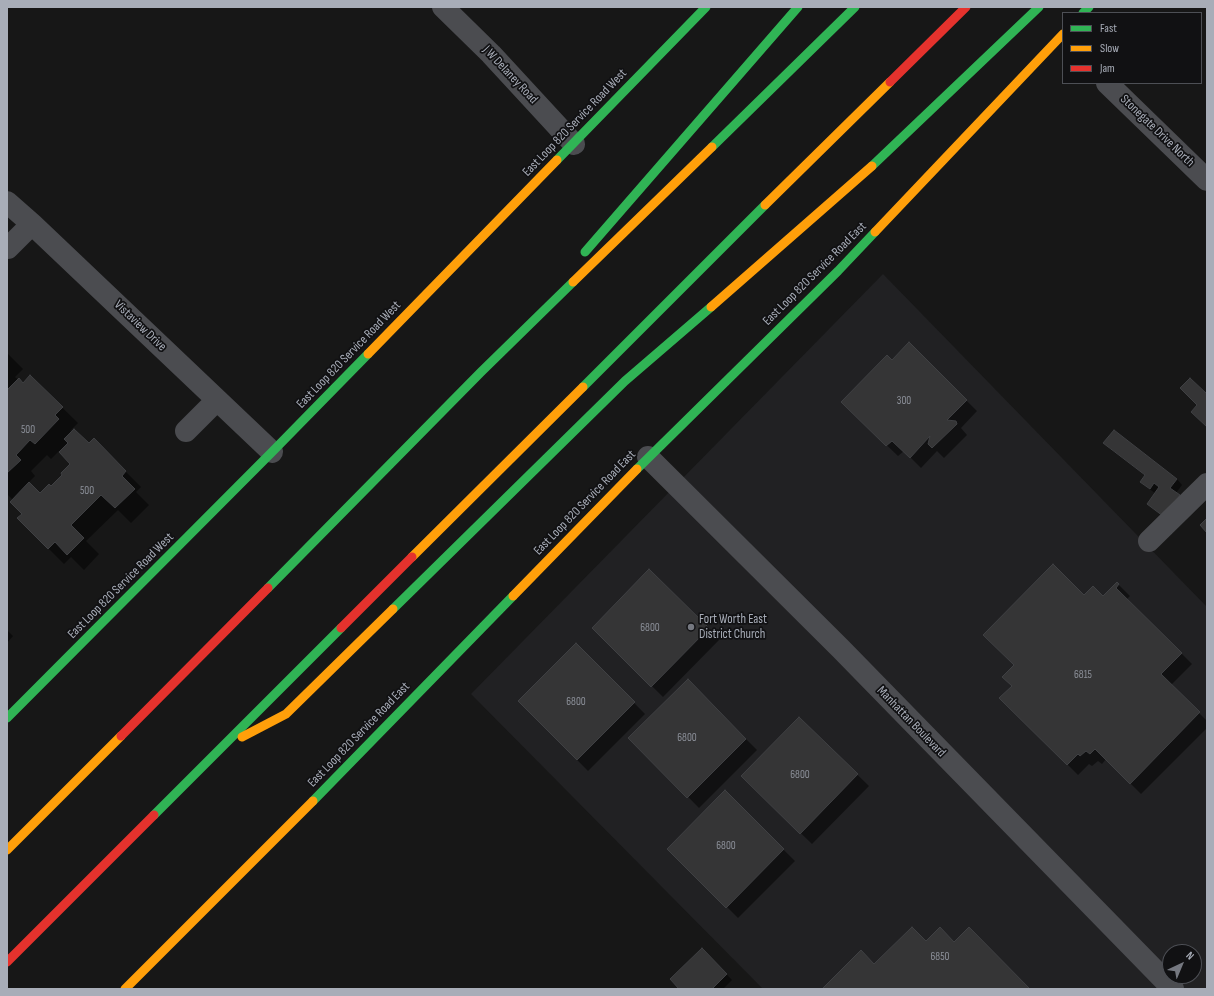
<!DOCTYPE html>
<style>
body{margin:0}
#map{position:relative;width:1214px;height:996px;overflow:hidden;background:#171717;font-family:"Sofia Sans Condensed",sans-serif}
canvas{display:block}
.frame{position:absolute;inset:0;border:8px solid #a8adb8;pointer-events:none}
.legend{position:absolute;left:1062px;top:12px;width:140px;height:72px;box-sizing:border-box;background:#111113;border:1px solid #4d4f55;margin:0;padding:5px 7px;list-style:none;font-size:12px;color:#a8adb8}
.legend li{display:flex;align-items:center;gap:8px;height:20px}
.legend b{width:20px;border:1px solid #4d4f55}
.north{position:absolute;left:1162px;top:944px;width:40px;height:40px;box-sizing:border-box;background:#111113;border:1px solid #4d4f55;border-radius:50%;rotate:44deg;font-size:11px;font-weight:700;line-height:16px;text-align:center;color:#a8adb8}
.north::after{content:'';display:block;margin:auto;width:14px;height:18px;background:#757880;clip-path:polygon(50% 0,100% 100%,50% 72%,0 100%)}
</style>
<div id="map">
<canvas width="1214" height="996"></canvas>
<div class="frame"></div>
<ul class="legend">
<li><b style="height:5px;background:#30b455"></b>Fast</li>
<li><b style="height:5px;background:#ff9f0a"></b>Slow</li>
<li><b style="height:5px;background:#e5322d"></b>Jam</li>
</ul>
<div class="north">N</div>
</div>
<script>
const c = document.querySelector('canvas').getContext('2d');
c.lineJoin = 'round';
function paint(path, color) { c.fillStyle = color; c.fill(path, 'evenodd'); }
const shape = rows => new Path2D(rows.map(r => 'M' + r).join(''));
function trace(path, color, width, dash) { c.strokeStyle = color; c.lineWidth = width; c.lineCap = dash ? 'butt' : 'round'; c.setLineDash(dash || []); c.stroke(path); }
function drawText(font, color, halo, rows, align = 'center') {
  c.font = font + ' "Sofia Sans Condensed",sans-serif'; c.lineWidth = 3.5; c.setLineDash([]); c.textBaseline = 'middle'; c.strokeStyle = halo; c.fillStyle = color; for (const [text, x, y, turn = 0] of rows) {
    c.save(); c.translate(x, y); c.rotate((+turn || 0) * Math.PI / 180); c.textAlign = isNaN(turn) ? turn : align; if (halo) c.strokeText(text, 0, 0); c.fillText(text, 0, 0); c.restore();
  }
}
const built = shape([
 [883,274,1207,607,1207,989,763,989,471,694],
 [1170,952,1194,952,1194,976,1170,976]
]);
const shadow = shape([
 [909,344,977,411,961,428,967,435,944,458,937,451,921,468,904,451,898,456,853,413,892,361],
 [7,353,23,369,15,377,23,384,30,376,78,423,70,431,89,445,94,440,141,487,136,492,149,505,131,523,118,510,86,541,99,554,84,570,71,557,64,564,18,518,23,514,13,500,7,494],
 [59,451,72,464,64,475,51,487,40,494,28,483,35,476,31,471,47,455,51,459],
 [1105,443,1177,479,1182,485,1176,493,1169,521,1148,504,1156,494,1147,487,1146,476,1110,449],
 [649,571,719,640,663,697,593,628],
 [1117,583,1130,596,1127,599,1192,664,1171,685,1207,721,1207,728,1141,794,1106,759,1102,764,1098,761,1092,766,1089,764,1078,775,1001,698,1013,686,1084,596,1103,597],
 [7,630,13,636,7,643],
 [576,644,645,714,588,771,519,701],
 [688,681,757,750,699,808,630,738],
 [799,718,869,786,812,844,742,776],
 [725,792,795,861,738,918,669,849],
 [702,949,732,980,723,989,681,989]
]);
const building = shape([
 [909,342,967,400,947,420,956,421,957,424,932,448,928,444,930,436,910,458,892,441,886,446,841,402,887,355,892,360,909,342],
 [30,375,63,407,55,415,59,419,35,444,30,440,16,455,21,460,7,473,7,390,19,378,23,383,30,375],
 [1190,378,1207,394,1207,427,1191,412,1197,405,1180,388,1190,378],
 [74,429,89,443,94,438,126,471,122,476,135,489,115,508,101,495,71,525,84,538,67,555,55,542,48,549,17,518,22,514,10,502,29,482,40,493,49,484,51,486,62,475,61,473,70,464,59,452,68,443,64,439,74,429],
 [1114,430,1177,479,1170,488,1180,495,1163,516,1147,504,1159,487,1154,483,1150,489,1140,482,1145,475,1103,443,1114,430],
 [1207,518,1207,533,1200,525,1207,518],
 [1053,564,1084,595,1093,586,1103,596,1117,582,1119,584,1116,588,1182,653,1161,674,1200,712,1130,784,1095,749,1090,754,1086,751,1080,756,1078,754,1067,765,999,698,1012,686,1002,677,1014,665,983,635,1053,564],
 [649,569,709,628,651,687,592,628,649,569],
 [576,643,635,702,577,760,518,701,576,643],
 [688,679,746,739,687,798,628,738,688,679],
 [799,717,858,774,800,834,741,776,799,717],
 [725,790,784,849,726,908,667,849,725,790],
 [912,927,926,941,940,927,954,942,969,927,1030,989,824,989,823,988,861,950,874,964,912,927],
 [702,948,727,974,712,989,679,989,670,979,702,948]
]);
const street = shape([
 [443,7,491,54,574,144],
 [1107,83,1207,180],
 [7,202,32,224,272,452],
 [8,248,32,224],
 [186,431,217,400],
 [648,457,841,649,1173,989],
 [1149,541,1207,484]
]);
const fast = shape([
 [1083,13,1089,7],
 [712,147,855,7],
 [557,160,706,7],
 [872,166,1039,7],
 [585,252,798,7],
 [583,387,765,205],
 [637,469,838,271,875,232],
 [268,588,481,372,573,282],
 [393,609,625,381,711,307],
 [7,718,272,452,368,354],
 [313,801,513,596],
 [154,815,341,628]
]);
const slow = shape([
 [765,205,890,82],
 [875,232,1063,34],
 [573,282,712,147],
 [711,307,872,166],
 [368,354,557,160],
 [412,557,583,387],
 [513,596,637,469],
 [242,737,286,714,393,609],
 [7,850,121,736],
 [125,989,313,801]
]);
const jam = shape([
 [890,82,966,7],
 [341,628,412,557],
 [121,736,268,588],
 [7,962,154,815]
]);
const markers = [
 [691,627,4,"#757880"]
];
const numberNames = [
 ["300",904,401],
 ["500",28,430],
 ["500",87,491],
 ["6800",650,628],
 ["6815",1083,675],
 ["6800",576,702],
 ["6800",687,738],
 ["6800",800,775],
 ["6800",726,846],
 ["6850",940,957]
];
const streetNames = [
 ["J W Delaney Road",510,75,47],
 ["East Loop 820 Service Road West",575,123,-46],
 ["Stonegate Drive North",1157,131,44],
 ["East Loop 820 Service Road East",815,274,-45],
 ["Vistaview Drive",140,326,44],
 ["East Loop 820 Service Road West",349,355,-46],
 ["East Loop 820 Service Road East",585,503,-46],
 ["East Loop 820 Service Road West",121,586,-45],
 ["Manhattan Boulevard",911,722,46],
 ["East Loop 820 Service Road East",359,735,-46]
];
const poiNames = [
 ["Fort Worth East",699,620],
 ["District Church",699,635]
];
paint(built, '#212123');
paint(shadow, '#0007');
paint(building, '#353536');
trace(building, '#3f4043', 1);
trace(street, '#4b4c50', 22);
trace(fast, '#30b455', 9);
trace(slow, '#ff9f0a', 9);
trace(jam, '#e5322d', 9);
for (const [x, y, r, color] of markers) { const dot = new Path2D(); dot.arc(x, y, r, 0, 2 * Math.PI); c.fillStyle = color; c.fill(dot); trace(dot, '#111113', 1.5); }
drawText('11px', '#8b8f98', null, numberNames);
drawText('13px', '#a8adb8', '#111113', streetNames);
drawText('13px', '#a8adb8', '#111113', poiNames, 'left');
</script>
